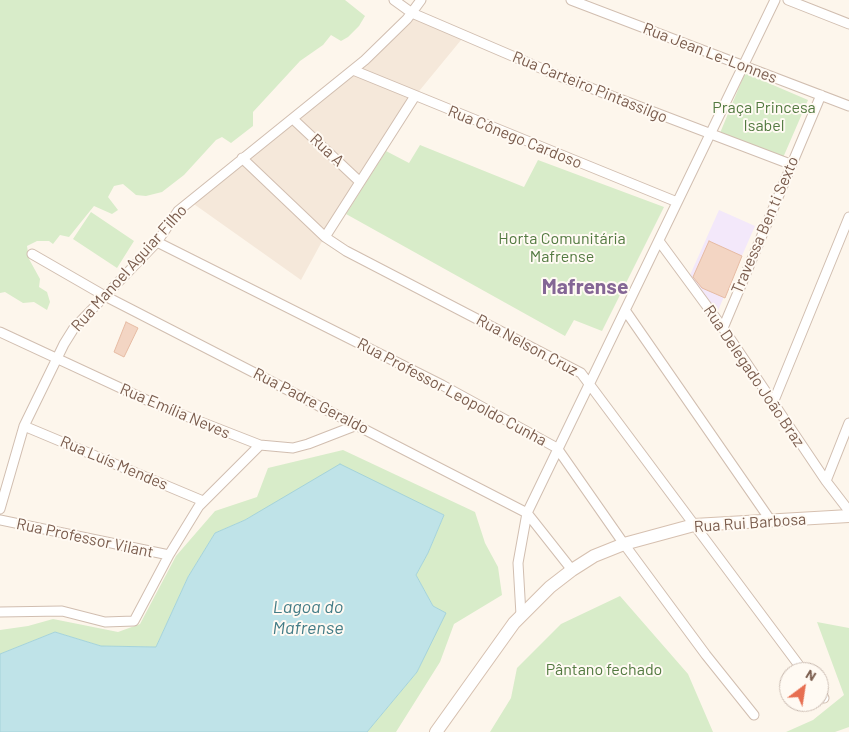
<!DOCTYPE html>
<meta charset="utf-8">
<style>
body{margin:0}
#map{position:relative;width:849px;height:732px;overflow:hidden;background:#fdf6ec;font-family:Barlow,sans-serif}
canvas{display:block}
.north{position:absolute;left:779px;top:662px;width:50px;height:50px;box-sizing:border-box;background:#fffaf3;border:1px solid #cabbb1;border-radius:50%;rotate:31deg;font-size:14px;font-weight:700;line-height:20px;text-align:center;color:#7a5c4d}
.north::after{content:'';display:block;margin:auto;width:18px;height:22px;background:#e76f51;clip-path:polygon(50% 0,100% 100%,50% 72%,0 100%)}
</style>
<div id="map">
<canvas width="849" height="732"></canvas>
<div class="north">N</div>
</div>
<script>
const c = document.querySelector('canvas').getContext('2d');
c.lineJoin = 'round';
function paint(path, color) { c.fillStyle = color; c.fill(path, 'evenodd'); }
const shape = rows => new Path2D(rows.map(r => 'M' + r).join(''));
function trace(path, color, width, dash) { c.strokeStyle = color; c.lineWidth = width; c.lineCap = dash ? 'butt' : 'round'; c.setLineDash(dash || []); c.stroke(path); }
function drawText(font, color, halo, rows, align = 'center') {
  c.font = font + ' Barlow,sans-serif'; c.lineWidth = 4; c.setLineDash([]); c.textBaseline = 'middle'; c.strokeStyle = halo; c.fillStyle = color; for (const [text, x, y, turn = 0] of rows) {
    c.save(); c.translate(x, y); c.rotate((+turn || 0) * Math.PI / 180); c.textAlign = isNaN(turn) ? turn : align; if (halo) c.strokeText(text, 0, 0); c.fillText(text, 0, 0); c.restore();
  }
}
const residential = shape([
 [416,13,466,34,415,96,326,234,301,280,191,202]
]);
const education = shape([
 [719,210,755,226,713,322,686,284]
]);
const green = shape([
 [0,0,345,0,365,16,359,26,348,37,341,41,331,35,323,45,300,61,253,112,253,126,231,143,222,137,216,140,184,175,162,192,146,196,136,195,123,184,114,186,108,197,118,210,112,214,94,206,69,237,60,235,53,244,49,241,37,241,27,246,29,259,40,279,39,287,47,292,50,302,47,310,34,302,23,303,5,292,0,293],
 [745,73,808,100,782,160,720,133],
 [420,145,524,187,538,160,664,207,602,331,574,320,565,336,346,214,386,151,409,163],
 [91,212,134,241,117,268,73,239],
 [343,450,475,512,485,543,498,567,502,595,454,624,440,662,396,732,367,732,417,672,445,613,433,606,416,575,428,553,444,515,398,494,286,497,245,520,215,533,188,577,156,647,101,646,55,632,0,654,0,630,28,626,53,619,118,632,140,624,176,556,215,511,257,497,268,468],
 [620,596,688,674,713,732,490,732,511,698,517,668,561,624],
 [817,622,849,628,849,727,835,732,786,732,813,720,844,695]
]);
const water = shape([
 [340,464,444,515,428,553,416,575,433,606,446,613,417,672,367,732,0,732,0,654,55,632,101,646,156,647,188,577,215,533,245,520,340,464]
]);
const building = shape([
 [709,241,742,256,725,298,702,288,693,277,709,241],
 [126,322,138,328,124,357,114,352,126,322]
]);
const street = shape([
 [394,0,412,13,559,76,790,164],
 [571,0,849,106],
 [788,0,849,24],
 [353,70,677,202],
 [293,119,360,182],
 [242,158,325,237,346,251,581,373,804,672],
 [325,237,415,96],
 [659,241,723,328,826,481,849,511],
 [157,242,442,385,557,448,624,544,706,655,754,715],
 [32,254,105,296,527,513,572,570],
 [625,310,771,521],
 [723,328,821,95],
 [0,332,155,404,260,445,293,448,308,444,357,425],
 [773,403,849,217],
 [24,426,203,501],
 [826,481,849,423],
 [0,509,24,426,64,344,74,328,157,242,178,211,365,60,407,19,421,0],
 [0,520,169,555],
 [0,612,62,611,105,622,134,621,169,555,199,506,260,445],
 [521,615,518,563,527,513,775,0],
 [819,691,824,698]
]);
const secondary = shape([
 [436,732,514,623,550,587,572,570,594,556,624,544,694,525,849,516]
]);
const streetNames = [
 ["Rua Jean Le-Lonnes",710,53,21],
 ["Rua Carteiro Pintassilgo",590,87,22],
 ["Rua Cônego Cardoso",515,137,22],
 ["Rua A",327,150,43],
 ["Travessa Ben ti Sexto",765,225,-67],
 ["Rua Manoel Aguiar Filho",129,268,-48],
 ["Rua Nelson Cruz",527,345,28],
 ["Rua Delegado João Braz",754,376,56],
 ["Rua Professor Leopoldo Cunha",452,392,28],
 ["Rua Padre Geraldo",311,401,27],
 ["Rua Emília Neves",175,411,23],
 ["Rua Luís Mendes",114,463,23],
 ["Rua Rui Barbosa",750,523,-4],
 ["Rua Professor Vilant",85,538,12]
];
const parkNames = [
 ["Praça Princesa",764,108],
 ["Isabel",764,126],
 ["Horta Comunitária",562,239],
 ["Mafrense",562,257],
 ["Pântano fechado",604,670]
];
const waterNames = [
 ["Lagoa do",308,607],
 ["Mafrense",308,628]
];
const districtNames = [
 ["Mafrense",585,287]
];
paint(residential, '#f5e8da');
paint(education, '#f3e8fa');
paint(green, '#d8ecc9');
paint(water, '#bfe3e8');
trace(water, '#a5d3da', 1);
paint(building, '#f3d5c3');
trace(building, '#e6bba3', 1);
trace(street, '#d1beb0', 11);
trace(secondary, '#d6c0b0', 14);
trace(street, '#fff', 9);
trace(secondary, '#fff', 12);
drawText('16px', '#7a5c4d', '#fffaf3', streetNames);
drawText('16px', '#537a41', '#fffaf3', parkNames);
drawText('italic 18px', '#437c86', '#fffaf3', waterNames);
drawText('bold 21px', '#846695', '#fffaf3', districtNames);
</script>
